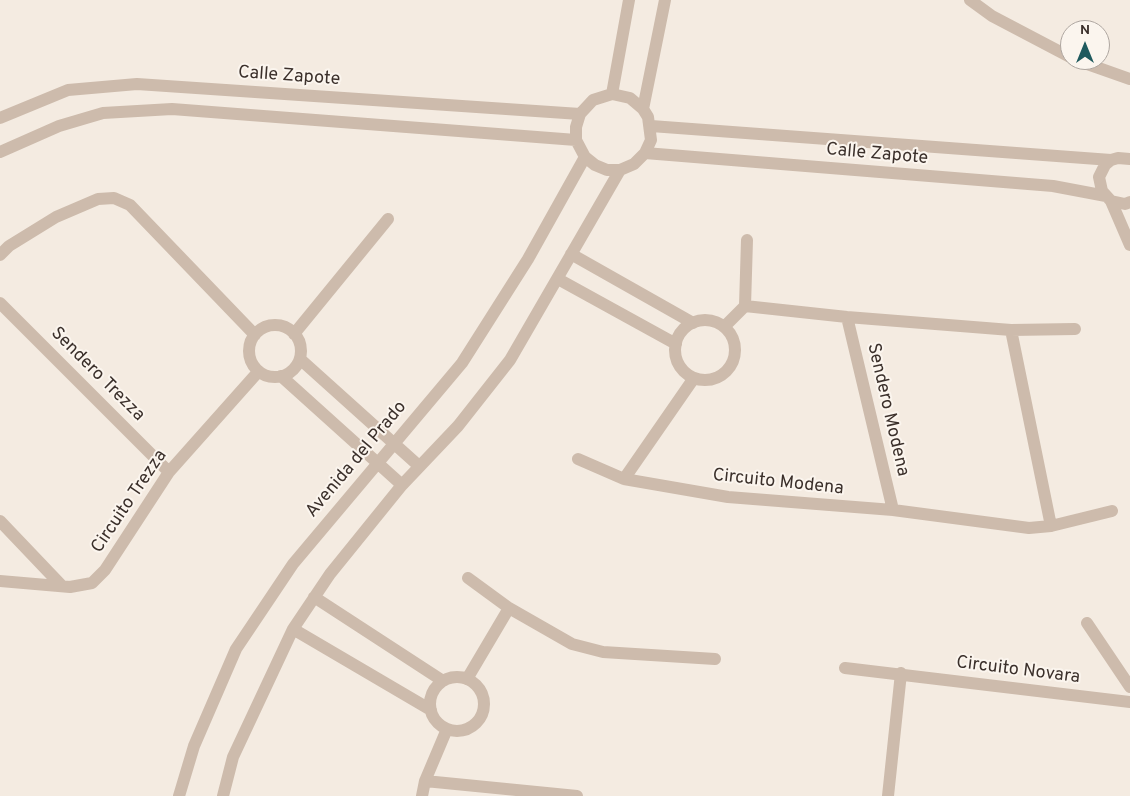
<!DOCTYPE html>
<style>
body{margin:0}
#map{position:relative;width:1130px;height:796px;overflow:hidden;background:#f4ebe1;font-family:Overpass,sans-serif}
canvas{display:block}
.north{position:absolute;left:1060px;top:20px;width:50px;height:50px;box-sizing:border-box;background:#fbf5ee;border:1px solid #aea6a0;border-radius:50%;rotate:0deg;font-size:14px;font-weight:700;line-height:20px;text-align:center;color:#3b302b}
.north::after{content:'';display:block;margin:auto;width:18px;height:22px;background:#1f5a5e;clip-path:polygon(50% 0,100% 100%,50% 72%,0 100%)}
</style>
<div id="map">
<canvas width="1130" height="796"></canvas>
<div class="north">N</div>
</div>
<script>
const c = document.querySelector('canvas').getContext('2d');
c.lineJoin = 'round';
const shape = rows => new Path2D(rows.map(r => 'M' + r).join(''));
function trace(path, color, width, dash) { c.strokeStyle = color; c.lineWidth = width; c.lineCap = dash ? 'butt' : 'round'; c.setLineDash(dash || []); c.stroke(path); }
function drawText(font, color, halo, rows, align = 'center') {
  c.font = font + ' Overpass,sans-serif'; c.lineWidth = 4; c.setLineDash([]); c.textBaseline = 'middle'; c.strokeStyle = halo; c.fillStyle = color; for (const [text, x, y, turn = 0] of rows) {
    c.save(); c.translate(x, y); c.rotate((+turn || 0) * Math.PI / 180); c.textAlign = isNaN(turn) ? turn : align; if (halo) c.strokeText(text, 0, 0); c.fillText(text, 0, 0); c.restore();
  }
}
const street = shape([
 [970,0,992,16,1070,57],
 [1076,60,1130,79],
 [612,94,629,0],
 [643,109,665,0],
 [0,118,68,90,137,84,580,114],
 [651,126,1111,160],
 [0,152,59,126,103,113,172,109,576,140],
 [645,153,1053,186,1106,196],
 [1130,159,1118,158,1111,160,1105,165,1099,177,1102,191,1111,201,1125,204,1130,202],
 [1111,201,1130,245],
 [571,254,693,323],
 [0,255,9,246,56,217,98,199,114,198,130,205,255,335],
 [558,279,676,344],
 [0,303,169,472],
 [745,306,847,317,1011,330,1075,329],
 [847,317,893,510],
 '675 350a30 30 0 1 1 60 0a30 30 0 1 1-60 0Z',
 '249 351a26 26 0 1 1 52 0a26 26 0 1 1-52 0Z',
 [724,327,745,306,747,240],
 [1011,330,1051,526],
 [294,334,388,219],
 [300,359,419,466],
 [281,376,402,485],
 [578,459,624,479,728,497,893,510,1029,528,1051,526,1112,511],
 [624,479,694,378],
 [0,521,61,585],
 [468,578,509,608,572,644,603,652,715,659],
 [0,581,70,587,92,583,105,570,169,472,258,372],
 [314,597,443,681],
 [1087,623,1130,687],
 [293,629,431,710],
 [845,668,1130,702],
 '430 704a27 27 0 1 1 54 0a27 27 0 1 1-54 0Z',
 [467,679,509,608],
 [425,781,577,796],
 [179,796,194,746,236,649,293,564,462,363,528,259,585,157],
 [223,796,233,757,293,629,330,574,402,485,458,426,510,360,620,170,634,164,645,153,651,140,648,117,643,109,630,98,612,94,593,100,580,114,576,127,576,140,585,157,595,165,607,170,620,170],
 [422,796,425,781,447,729],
 [888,796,901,673]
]);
const streetNames = [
 ["Calle Zapote",289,77,4],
 ["Calle Zapote",877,155,5],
 ["Sendero Trezza",97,375,45],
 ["Sendero Modena",887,410,77],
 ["Avenida del Prado",357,460,-50],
 ["Circuito Modena",778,483,6],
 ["Circuito Trezza",130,502,-56],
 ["Circuito Novara",1018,671,7]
];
trace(street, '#cdbbac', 12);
drawText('18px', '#3b302b', '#fbf5ee', streetNames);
</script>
